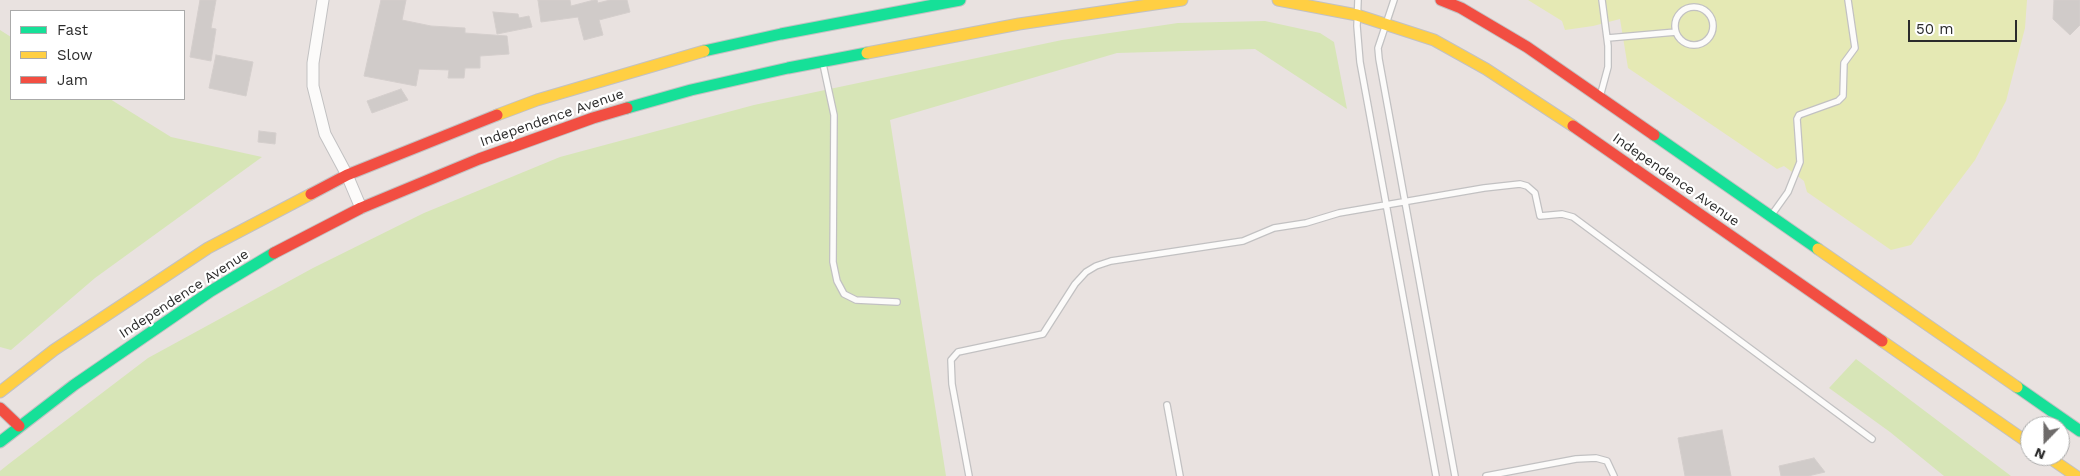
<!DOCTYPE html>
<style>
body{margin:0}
#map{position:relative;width:2080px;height:476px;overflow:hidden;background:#e9e2e0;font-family:"Work Sans",sans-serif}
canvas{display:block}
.legend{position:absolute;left:10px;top:10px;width:175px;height:90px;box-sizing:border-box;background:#fff;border:1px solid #aaa;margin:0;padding:6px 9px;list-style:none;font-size:15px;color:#2b2b2b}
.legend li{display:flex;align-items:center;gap:10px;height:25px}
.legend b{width:25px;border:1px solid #aaa}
.north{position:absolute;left:2020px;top:416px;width:50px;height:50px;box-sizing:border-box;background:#fff;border:1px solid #aaa;border-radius:50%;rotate:202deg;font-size:14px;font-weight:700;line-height:20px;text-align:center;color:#2b2b2b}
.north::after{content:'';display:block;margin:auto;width:18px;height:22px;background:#6e6b6a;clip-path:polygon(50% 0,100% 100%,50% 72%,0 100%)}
.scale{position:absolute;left:1908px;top:20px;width:109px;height:22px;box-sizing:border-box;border:2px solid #2b2b2b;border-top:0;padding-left:6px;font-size:15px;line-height:18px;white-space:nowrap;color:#2b2b2b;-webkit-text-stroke:4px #fff;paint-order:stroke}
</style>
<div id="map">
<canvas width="2080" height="476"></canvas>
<ul class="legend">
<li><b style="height:6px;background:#16e098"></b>Fast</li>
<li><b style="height:6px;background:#ffcf43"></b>Slow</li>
<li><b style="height:6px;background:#f24e42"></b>Jam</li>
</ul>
<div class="north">N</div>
<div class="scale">50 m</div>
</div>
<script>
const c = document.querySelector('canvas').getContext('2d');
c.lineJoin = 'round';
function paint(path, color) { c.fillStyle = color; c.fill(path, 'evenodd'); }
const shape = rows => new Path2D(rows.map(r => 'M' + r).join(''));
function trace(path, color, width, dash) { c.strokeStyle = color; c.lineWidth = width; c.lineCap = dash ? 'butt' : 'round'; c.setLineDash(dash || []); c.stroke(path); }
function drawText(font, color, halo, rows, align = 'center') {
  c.font = font + ' "Work Sans",sans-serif'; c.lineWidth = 4.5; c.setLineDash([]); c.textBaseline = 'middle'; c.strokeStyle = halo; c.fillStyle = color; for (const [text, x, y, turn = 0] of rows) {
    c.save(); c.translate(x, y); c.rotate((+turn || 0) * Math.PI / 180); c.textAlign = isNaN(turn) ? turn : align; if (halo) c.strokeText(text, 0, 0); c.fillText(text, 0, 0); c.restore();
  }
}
const green = shape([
 [1265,21,1320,33,1334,42,1347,109,1255,49,1117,53,890,120,946,476,0,476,0,471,10,463,148,358,313,268,424,213,560,157,754,105,1062,40,1178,23],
 [0,30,11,37,11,99,110,99,171,137,262,157,95,278,11,350,0,347],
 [1856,359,2011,476,1944,476,1890,432,1829,388]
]);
const pitch = shape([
 [1528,0,2027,0,2025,28,2006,101,1975,160,1911,245,1891,250,1807,192,1804,181,1784,166,1777,169,1628,68,1620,19,1593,26,1565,30,1562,21]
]);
const building = shape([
 [200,0,216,0,211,28,216,29,211,61,190,57,200,0],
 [381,0,406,0,402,20,431,26,465,28,465,33,507,36,509,54,480,56,480,68,465,68,464,78,448,78,449,70,419,69,416,86,364,76,381,0],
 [538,0,570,0,571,6,594,0,597,0,598,3,610,0,627,0,630,12,599,20,603,35,584,40,578,17,541,22,538,0],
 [2054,0,2080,0,2080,25,2070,35,2053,19,2054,0],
 [493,12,518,14,519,18,529,16,532,27,497,34,493,12],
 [216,55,253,62,246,96,209,88,216,55],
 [401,89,408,100,372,113,367,101,401,89],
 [259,131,276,133,275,144,258,142,259,131],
 [1722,430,1731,476,1685,476,1678,438,1722,430],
 [1814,458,1825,472,1808,476,1781,476,1779,466,1814,458]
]);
const lane = shape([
 [1358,0,1357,26,1360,62,1436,476],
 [1394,0,1378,48,1379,59,1455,476],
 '1675 26a19 19 0 1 1 38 0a19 19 0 1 1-38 0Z',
 [1608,38,1676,32],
 [823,64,834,115,833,262,837,281,844,294,856,300,897,302],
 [1601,93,1608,67,1608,46,1602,0],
 [1773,213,1788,192,1800,162,1797,119,1799,115,1838,101,1843,96,1844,63,1855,48,1848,0],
 [1167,405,1180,476],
 [969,476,952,384,951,360,958,352,1043,334,1075,284,1086,272,1096,266,1111,261,1243,241,1274,228,1306,223,1339,213,1484,188,1520,184,1527,186,1535,193,1540,216,1562,214,1573,217,1872,439],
 [1486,476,1576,459,1596,458,1607,461,1614,476]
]);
const street = shape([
 [323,0,313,63,313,86,325,134,347,175,361,208]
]);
const fast = shape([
 [704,51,781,34,960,0],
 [627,108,691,90,788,68,867,53],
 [1654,135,1818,249],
 [2017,387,2080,431],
 [0,442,74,385,211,291,274,253]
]);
const slow = shape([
 [1278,0,1357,15,1434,40,1486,69,1573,126],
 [867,53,1019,24,1182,0],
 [497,115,537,100,704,51],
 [1818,249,2017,387],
 [1882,341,2030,444],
 [0,392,54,350,208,248,311,194],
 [2047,456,2076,476]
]);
const jam = shape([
 [1441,0,1461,8,1527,47,1654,135],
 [1573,126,1882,341],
 [311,194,347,175,497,115],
 [274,253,361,208,479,159,593,118,627,108],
 [0,408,19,426]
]);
const streetNames = [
 ["Independence Avenue",552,118,-19],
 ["Independence Avenue",1676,180,35],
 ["Independence Avenue",184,294,-33]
];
paint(green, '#d7e5b7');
paint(pitch, '#e5e9b4');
paint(building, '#d0cbc9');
trace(building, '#d4cecc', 1);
trace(lane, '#c2c1c2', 8);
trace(street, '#c2c1c2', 13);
trace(fast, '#c2c1c2', 13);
trace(slow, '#c2c1c2', 13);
trace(jam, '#c2c1c2', 13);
trace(lane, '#fcfbfa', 5.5);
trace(street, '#fcfbfa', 11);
trace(fast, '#16e098', 11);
trace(slow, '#ffcf43', 11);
trace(jam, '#f24e42', 11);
drawText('14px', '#2b2b2b', '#fff', streetNames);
</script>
